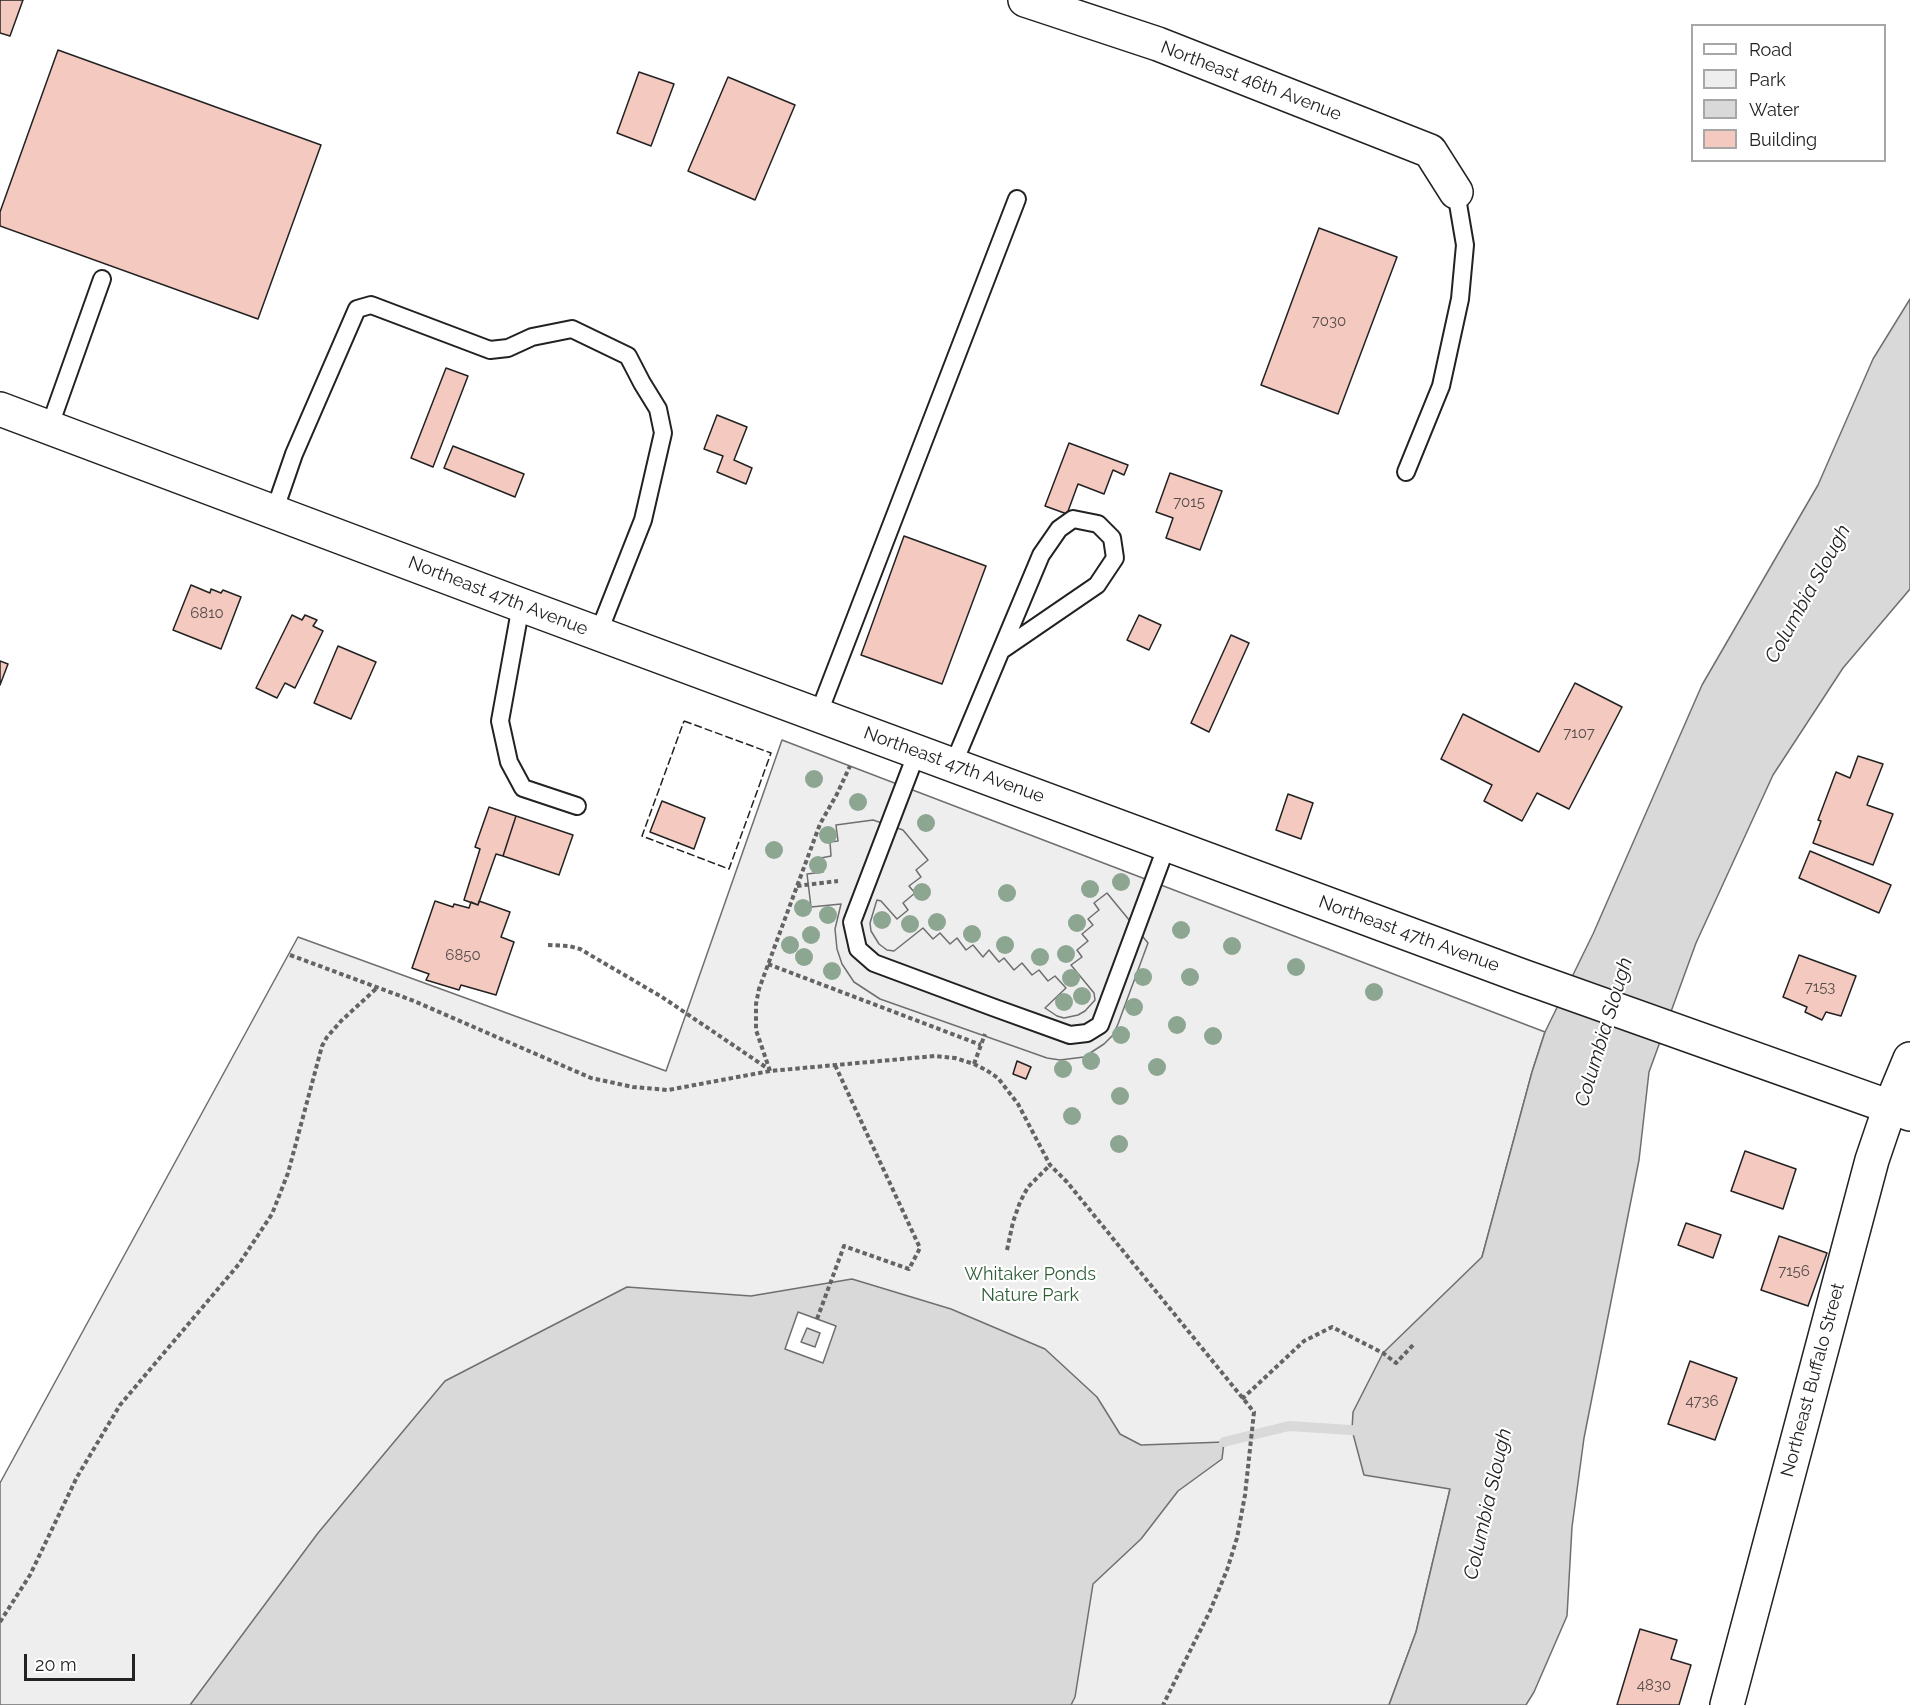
<!DOCTYPE html>
<style>
body{margin:0}
#map{position:relative;width:1910px;height:1705px;overflow:hidden;background:#fff;font-family:Raleway,sans-serif}
canvas{display:block}
.legend{position:absolute;left:1691px;top:24px;width:195px;height:138px;box-sizing:border-box;background:#fff;border:2px solid #a7a7a7;margin:0;padding:8px 10px;list-style:none;font-size:18px;color:#222}
.legend li{display:flex;align-items:center;gap:12px;height:30px}
.legend b{width:30px;border:2px solid #a7a7a7}
.scale{position:absolute;left:24px;top:1654px;width:111px;height:27px;box-sizing:border-box;border:3px solid #222;border-top:0;padding-left:8px;font-size:18px;line-height:21px;white-space:nowrap;color:#222;-webkit-text-stroke:4px #fff;paint-order:stroke}
</style>
<div id="map">
<canvas width="1910" height="1705"></canvas>
<ul class="legend">
<li><b style="height:8px;background:#fff"></b>Road</li>
<li><b style="height:16px;background:#eee"></b>Park</li>
<li><b style="height:16px;background:#d9d9d9"></b>Water</li>
<li><b style="height:16px;background:#f3c9c0"></b>Building</li>
</ul>
<div class="scale">20 m</div>
</div>
<script>
const c = document.querySelector('canvas').getContext('2d');
c.lineJoin = 'round';
function paint(path, color) { c.fillStyle = color; c.fill(path, 'evenodd'); }
const shape = rows => new Path2D(rows.map(r => 'M' + r).join(''));
function trace(path, color, width, dash) { c.strokeStyle = color; c.lineWidth = width; c.lineCap = dash ? 'butt' : 'round'; c.setLineDash(dash || []); c.stroke(path); }
function drawText(font, color, halo, rows, align = 'center') {
  c.font = font + ' Raleway,sans-serif'; c.lineWidth = 4.5; c.setLineDash([]); c.textBaseline = 'middle'; c.strokeStyle = halo; c.fillStyle = color; for (const [text, x, y, turn = 0] of rows) {
    c.save(); c.translate(x, y); c.rotate((+turn || 0) * Math.PI / 180); c.textAlign = isNaN(turn) ? turn : align; if (halo) c.strokeText(text, 0, 0); c.fillText(text, 0, 0); c.restore();
  }
}
const green = shape([
 [782,740,1545,1032,1532,1072,1482,1257,1450,1489,1416,1632,1389,1705,0,1705,0,1483,298,937,666,1071,782,740]
]);
const parking = shape([
 [873,820,903,830,928,860,916,870,921,877,909,886,915,893,903,903,908,910,897,919,881,901,877,900,876,903,870,923,871,931,879,944,887,950,894,951,923,928,933,939,940,933,950,944,957,938,966,950,973,945,983,957,989,950,999,962,1004,958,1014,970,1022,963,1032,975,1039,970,1048,981,1055,976,1066,988,1045,1008,1057,1016,1064,1018,1078,1015,1085,1011,1095,1000,1094,993,1071,965,1082,957,1077,950,1088,941,1082,934,1093,925,1088,919,1099,910,1094,903,1107,893,1148,943,1118,1024,1113,1035,1104,1044,1084,1057,1060,1060,1047,1058,880,999,854,982,842,964,837,949,835,929,841,904,811,907,807,874,823,872,821,858,831,856,830,842,838,841,836,825,873,820]
]);
const water = shape([
 [1910,299,1910,589,1843,668,1773,775,1696,943,1649,1072,1639,1160,1584,1438,1572,1527,1567,1616,1534,1692,1526,1705,1389,1705,1416,1632,1450,1489,1364,1475,1352,1430,1353,1412,1383,1353,1482,1257,1532,1072,1545,1032,1593,934,1702,685,1818,485,1873,359,1910,299],
 [852,1279,951,1309,1045,1349,1097,1397,1120,1434,1141,1445,1224,1442,1222,1459,1178,1491,1141,1539,1093,1584,1075,1697,1071,1705,190,1705,318,1533,445,1381,627,1287,751,1296,852,1279]
]);
const pier = shape([
 [798,1312,836,1326,823,1363,785,1349,798,1312],
 [807,1328,820,1333,815,1347,801,1342,807,1328]
]);
const stream = shape([
 [1224,1442,1289,1426,1365,1431]
]);
const building = shape([
 [0,0,23,0,10,36,0,33,0,0],
 [58,50,321,145,258,319,0,226,0,212,58,50],
 [639,72,674,84,651,146,617,133,639,72],
 [728,77,795,105,755,200,688,171,728,77],
 [1319,228,1397,257,1338,414,1261,385,1319,228],
 [446,368,468,376,433,467,411,458,446,368],
 [717,415,747,427,734,460,752,468,746,484,717,472,723,456,704,449,717,415],
 [1069,443,1128,465,1124,475,1113,470,1104,494,1078,484,1067,514,1045,506,1069,443],
 [453,446,524,474,515,497,444,468,453,446],
 [1170,473,1222,491,1200,550,1166,538,1173,518,1156,512,1170,473],
 [904,536,986,566,942,684,861,655,904,536],
 [191,585,210,593,211,589,221,593,223,590,241,597,221,649,173,630,191,585],
 [292,615,302,620,305,615,317,620,313,626,323,631,295,688,285,683,277,698,256,688,292,615],
 [1139,615,1161,625,1149,650,1127,640,1139,615],
 [1231,635,1249,643,1209,732,1191,723,1231,635],
 [338,646,376,662,351,719,314,703,338,646],
 [0,661,8,664,0,685,0,661],
 [1575,683,1622,707,1569,809,1537,793,1522,821,1484,801,1492,785,1441,759,1463,714,1539,752,1575,683],
 [1858,756,1883,764,1867,805,1893,814,1873,865,1813,843,1821,821,1818,820,1836,772,1850,778,1858,756],
 [1288,794,1313,803,1301,839,1276,830,1288,794],
 [662,801,705,818,694,849,650,832,662,801],
 [489,807,516,816,503,856,496,854,478,905,464,900,480,849,475,847,489,807],
 [516,816,573,835,559,875,503,856,516,816],
 [1810,851,1891,885,1879,913,1799,878,1810,851],
 [435,901,453,907,454,904,469,908,471,902,478,905,479,901,510,912,501,937,514,942,496,995,461,985,459,990,426,980,429,974,412,968,435,901],
 [1799,955,1856,976,1841,1016,1826,1012,1822,1020,1805,1012,1807,1007,1783,997,1799,955],
 [1017,1061,1031,1067,1026,1079,1013,1074,1017,1061],
 [1745,1151,1796,1169,1783,1209,1731,1191,1745,1151],
 [1686,1223,1721,1235,1713,1258,1678,1245,1686,1223],
 [1779,1236,1827,1253,1808,1306,1761,1290,1779,1236],
 [1690,1361,1737,1378,1715,1440,1668,1424,1690,1361],
 [1640,1629,1677,1640,1671,1659,1691,1665,1679,1705,1617,1705,1640,1629]
]);
const path = shape([
 [797,886,838,881],
 [548,945,569,946,580,949,662,997,770,1070],
 [290,955,414,1001,591,1078,633,1087,668,1090,770,1071,935,1056,955,1058,974,1064,986,1070,998,1078,1018,1104,1050,1165,1067,1182,1254,1412,1245,1495,1237,1538,1227,1570,1210,1611,1163,1705],
 [768,964,981,1045],
 [974,1064,985,1034],
 [770,1071,756,1030,756,1004,759,989,820,824,837,794,850,766],
 [1007,1250,1013,1222,1020,1202,1028,1187,1050,1165],
 [817,1319,844,1246,909,1269,920,1248,835,1065],
 [1242,1399,1304,1341,1332,1327,1383,1353,1396,1363,1414,1344],
 [0,1622,30,1575,77,1477,120,1405,239,1264,272,1214,288,1173,322,1046,327,1037,341,1021,378,987]
]);
const service = shape([
 [49,428,102,279],
 [1406,472,1441,386,1460,299,1465,245,1456,192],
 [274,512,294,454,357,309,371,305,490,350,508,348,532,337,572,329,628,356,642,383,658,409,663,433,643,520,598,634],
 [521,605,500,721,509,762,523,788,577,806],
 [818,715,1017,199],
 [917,752,852,922,858,949,874,963,995,1008,1070,1035,1087,1033,1100,1025,1167,845],
 [953,765,1041,555,1059,529,1073,519,1098,524,1112,538,1115,558,1097,585,1002,650]
]);
const minor = shape([
 [1025,0,1158,44,1430,151,1456,192],
 [1727,1705,1872,1160,1890,1107,1910,1059]
]);
const tertiary = shape([
 [0,409,521,605,1522,976,1910,1114]
]);
const fence = shape([
 [684,721,771,753,729,869,642,836,684,721]
]);
const trees = [
 [814,779],
 [858,802],
 [926,823],
 [828,835],
 [774,850],
 [818,865],
 [1121,882],
 [1090,889],
 [922,892],
 [1007,893],
 [803,908],
 [828,915],
 [882,920],
 [937,922],
 [1077,923],
 [910,924],
 [1181,930],
 [972,934],
 [811,935],
 [790,945],
 [1005,945],
 [1232,946],
 [1066,954],
 [804,957],
 [1040,957],
 [1296,967],
 [832,971],
 [1143,977],
 [1190,977],
 [1071,978],
 [1374,992],
 [1082,996],
 [1064,1002],
 [1134,1007],
 [1177,1025],
 [1121,1035],
 [1213,1036],
 [1091,1061],
 [1157,1067],
 [1063,1069],
 [1120,1096],
 [1072,1116],
 [1119,1144]
];
const numberNames = [
 ["7030",1329,321],
 ["7015",1189,502],
 ["6810",207,613],
 ["7107",1579,733],
 ["6850",463,955],
 ["7153",1820,987],
 ["7156",1794,1271],
 ["4736",1702,1401],
 ["4830",1654,1685]
];
const streetNames = [
 ["Northeast 46th Avenue",1251,81,21],
 ["Northeast 47th Avenue",498,596,21],
 ["Northeast 47th Avenue",954,765,20],
 ["Northeast 47th Avenue",1409,934,20],
 ["Northeast Buffalo Street",1813,1380,-75]
];
const parkNames = [
 ["Whitaker Ponds",1030,1275],
 ["Nature Park",1030,1296]
];
const waterNames = [
 ["Columbia Slough",1808,594,-61],
 ["Columbia Slough",1604,1032,-73],
 ["Columbia Slough",1488,1504,-77]
];
paint(green, '#eee');
trace(green, '#6f6f6f', 1.5);
paint(parking, '#ededed');
trace(parking, '#6f6f6f', 1.5);
paint(water, '#d9d9d9');
trace(water, '#6f6f6f', 1.5);
paint(pier, '#fff');
trace(pier, '#6f6f6f', 1.5);
trace(stream, '#d9d9d9', 10);
paint(building, '#f3c9c0');
trace(building, '#222', 1.5);
trace(service, '#222', 20);
trace(minor, '#222', 36);
trace(tertiary, '#222', 36);
trace(path, '#646464', 4, [4.5, 3]);
trace(service, '#fff', 16);
trace(minor, '#fff', 33);
trace(tertiary, '#fff', 33);
trace(fence, '#222', 1.5, [8, 3]);
c.fillStyle = '#8da692';
for (const [x, y] of trees) { c.beginPath(); c.arc(x, y, 9, 0, 2 * Math.PI); c.fill(); }
drawText('15px', '#564c4a', null, numberNames);
drawText('18px', '#222', '#fff', streetNames);
drawText('18px', '#2f5e38', '#fff', parkNames);
drawText('italic 20px', '#222', '#fff', waterNames);
</script>
